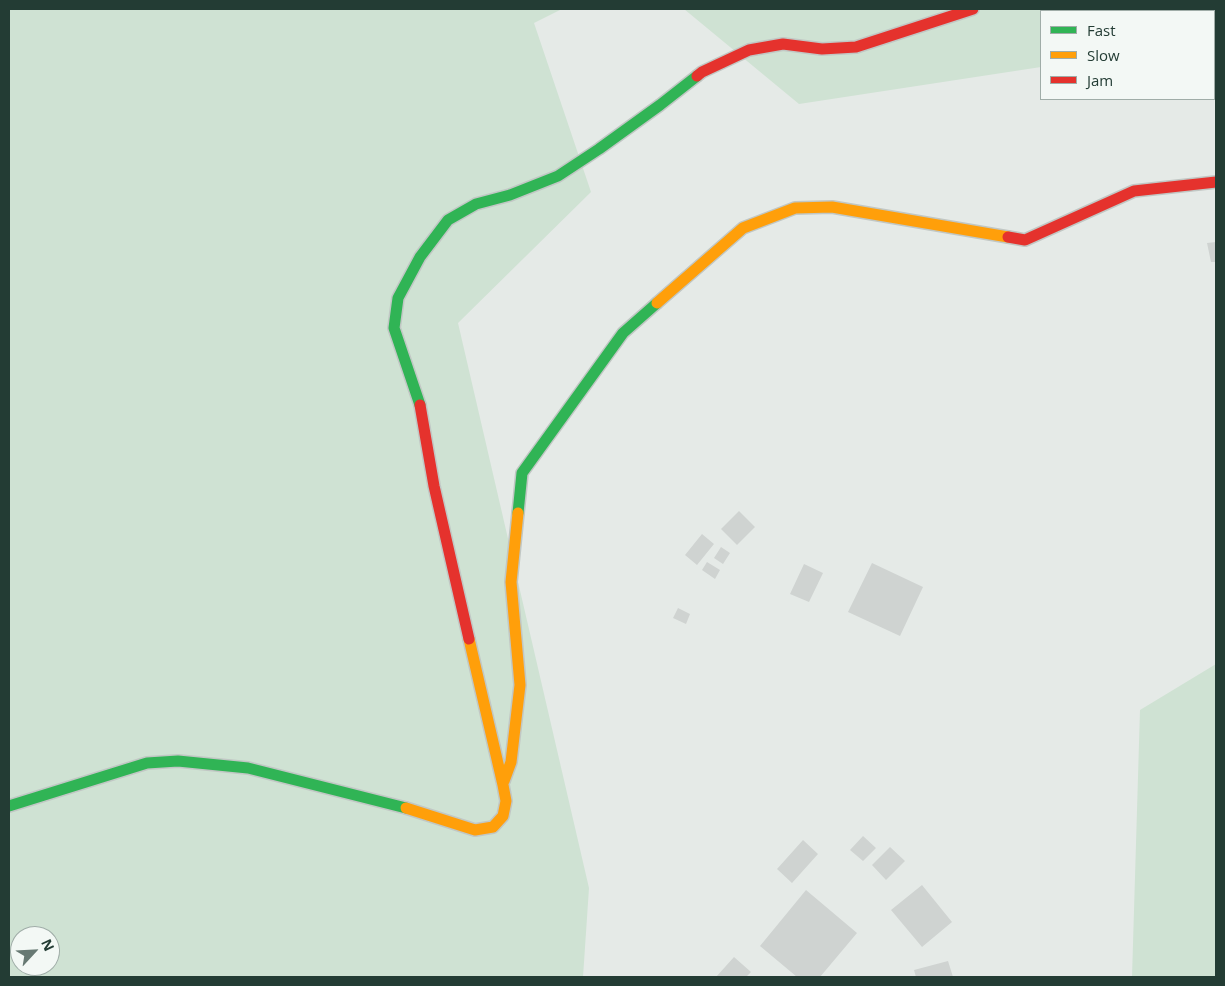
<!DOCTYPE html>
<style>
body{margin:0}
#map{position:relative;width:1225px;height:986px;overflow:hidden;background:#e5eae7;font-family:"Open Sans",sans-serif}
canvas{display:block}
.frame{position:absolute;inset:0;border:10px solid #233c34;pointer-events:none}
.legend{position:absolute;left:1040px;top:10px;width:175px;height:90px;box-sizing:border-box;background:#f3f8f5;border:1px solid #a0ada8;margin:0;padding:6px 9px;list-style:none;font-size:15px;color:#233c34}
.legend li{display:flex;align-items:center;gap:10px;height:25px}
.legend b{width:25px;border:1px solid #a0ada8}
.north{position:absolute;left:10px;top:926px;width:50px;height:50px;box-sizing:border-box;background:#f3f8f5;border:1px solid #a0ada8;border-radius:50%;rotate:65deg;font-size:14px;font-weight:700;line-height:20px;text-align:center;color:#233c34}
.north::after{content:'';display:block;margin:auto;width:18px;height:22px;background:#677973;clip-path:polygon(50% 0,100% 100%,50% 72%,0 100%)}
</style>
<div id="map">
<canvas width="1225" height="986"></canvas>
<div class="frame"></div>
<ul class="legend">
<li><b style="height:6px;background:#30b455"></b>Fast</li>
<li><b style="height:6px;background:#ff9f0a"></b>Slow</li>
<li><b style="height:6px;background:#e5322d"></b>Jam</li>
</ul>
<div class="north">N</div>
</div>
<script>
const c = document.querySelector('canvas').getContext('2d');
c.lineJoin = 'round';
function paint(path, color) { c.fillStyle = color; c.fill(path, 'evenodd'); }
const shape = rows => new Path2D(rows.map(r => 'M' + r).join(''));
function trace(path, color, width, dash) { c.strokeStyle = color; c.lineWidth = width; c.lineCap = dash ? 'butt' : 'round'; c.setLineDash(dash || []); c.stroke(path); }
const green = shape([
 [9,9,562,9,534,23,591,192,458,323,589,888,583,977,9,977],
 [20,936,50,936,50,966,20,966],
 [684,9,1177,9,1179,11,1041,11,1041,67,799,104],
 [1216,664,1216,977,1132,977,1140,710]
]);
const building = shape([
 [1216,242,1216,262,1211,262,1207,243],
 [739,511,755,527,737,545,721,529],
 [702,534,714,544,697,565,685,555],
 [721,547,730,553,723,564,714,558],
 [707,562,720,570,715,579,702,570],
 [872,563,923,587,900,636,848,612],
 [804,564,823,573,809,602,790,594],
 [678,608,690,614,686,624,673,618],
 [863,836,876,848,863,861,850,850],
 [803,840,818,854,792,883,777,869],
 [890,847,905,861,886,880,872,865],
 [922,885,952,922,922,947,891,910],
 [806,890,857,933,820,977,797,977,760,946],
 [734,957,751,972,746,977,716,977],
 [948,961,953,977,916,977,914,970]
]);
const fast = shape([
 [420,405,394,328,398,298,420,257,448,220,476,204,510,195,558,176,599,149,660,105,697,76],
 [518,513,522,473,623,333,657,303],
 [9,806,147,763,178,761,248,768,406,808]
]);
const slow = shape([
 [657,303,743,228,795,208,832,207,1008,237],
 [504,781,511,762,520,685,511,582,518,513],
 [406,808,475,830,493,827,503,816,506,801,503,785,469,639]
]);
const jam = shape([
 [697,76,702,72,749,50,783,44,822,49,856,47,973,9],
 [1008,237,1025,240,1134,191,1216,182],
 [420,405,434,486,469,639]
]);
paint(green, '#cfe2d3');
paint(building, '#cfd3d1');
trace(fast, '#c1c7c4', 14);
trace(slow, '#c1c7c4', 14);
trace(jam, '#c1c7c4', 14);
trace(fast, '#30b455', 11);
trace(slow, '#ff9f0a', 11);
trace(jam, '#e5322d', 11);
</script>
